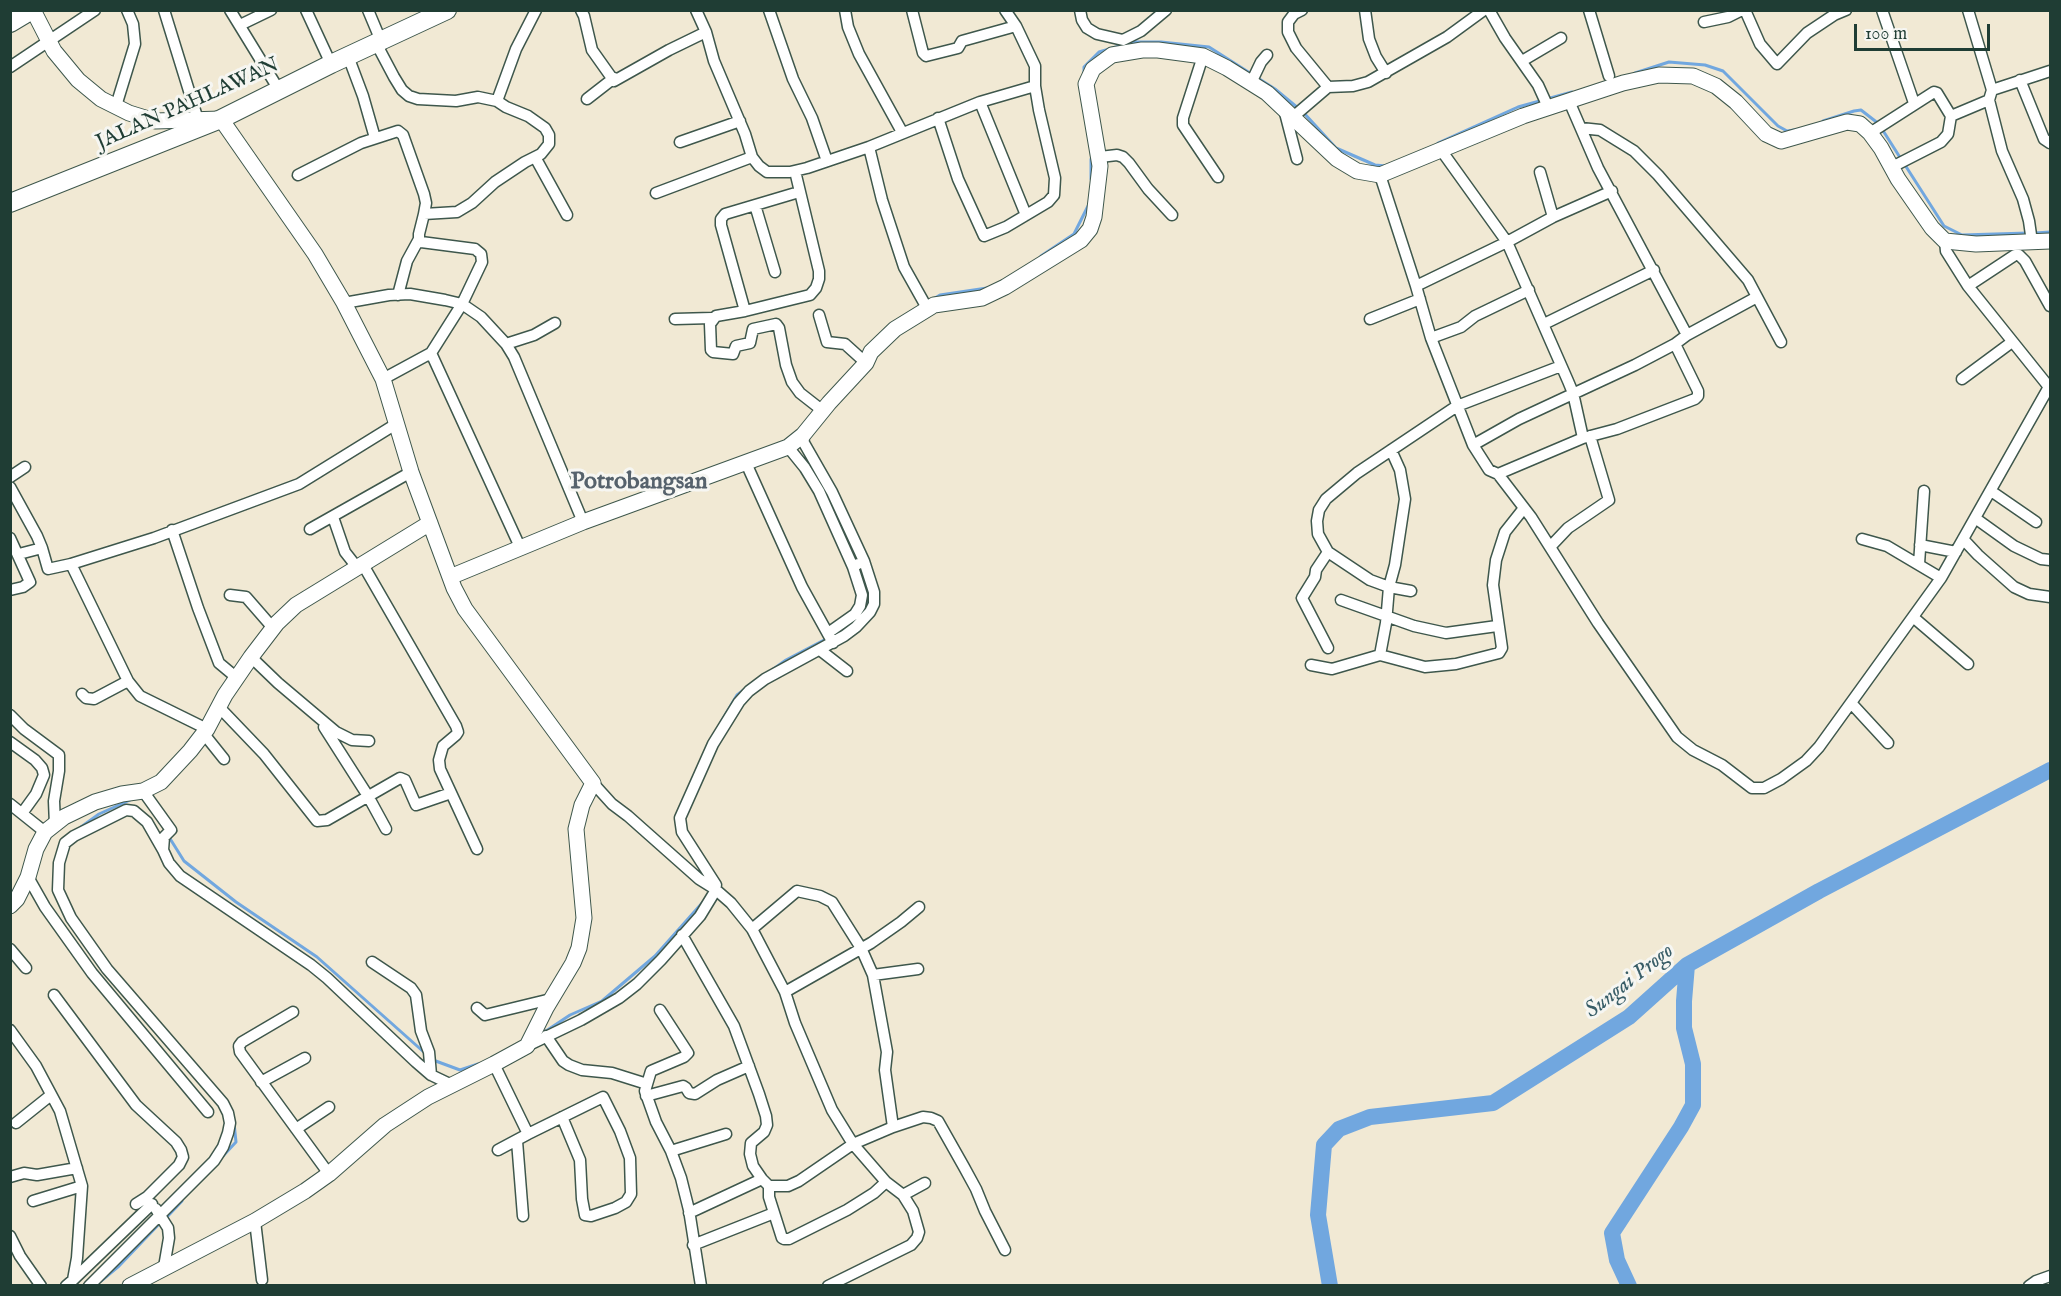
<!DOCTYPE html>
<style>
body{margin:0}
#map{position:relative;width:2061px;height:1296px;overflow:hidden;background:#f1e9d4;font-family:"IM FELL English",serif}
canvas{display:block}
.frame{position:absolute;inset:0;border:12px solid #1f3d34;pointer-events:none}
.scale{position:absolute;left:1854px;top:24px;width:136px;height:27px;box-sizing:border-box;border:3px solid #1f3d34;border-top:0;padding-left:8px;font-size:18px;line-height:21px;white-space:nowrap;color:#1f3d34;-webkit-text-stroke:4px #f6f6f2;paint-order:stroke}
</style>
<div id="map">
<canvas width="2061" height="1296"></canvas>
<div class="frame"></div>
<div class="scale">100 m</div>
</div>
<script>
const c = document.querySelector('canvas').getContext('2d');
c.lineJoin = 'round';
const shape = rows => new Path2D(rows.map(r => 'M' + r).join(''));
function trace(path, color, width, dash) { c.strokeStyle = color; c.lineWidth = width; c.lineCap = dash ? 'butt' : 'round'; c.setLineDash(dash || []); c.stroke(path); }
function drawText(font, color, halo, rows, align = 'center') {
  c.font = font + ' "IM FELL English",serif'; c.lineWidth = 6; c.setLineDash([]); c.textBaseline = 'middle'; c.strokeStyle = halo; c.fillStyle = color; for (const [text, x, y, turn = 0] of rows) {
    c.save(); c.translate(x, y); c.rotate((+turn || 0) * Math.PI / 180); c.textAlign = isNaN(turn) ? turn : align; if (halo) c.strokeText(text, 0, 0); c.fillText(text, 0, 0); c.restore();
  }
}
const stream = shape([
 [1084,72,1084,67,1099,52,1133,42,1161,42,1209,47,1275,89,1298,108],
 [1635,73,1669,62,1705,65,1723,71,1778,126,1787,131,1794,130],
 [1303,112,1336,148,1375,165,1386,166],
 [1823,121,1854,111,1861,110,1879,124],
 [1882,129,1901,159],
 [1438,143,1518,107,1572,92],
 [1905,165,1944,226,1962,235,2028,233],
 [1091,179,1091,159],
 [2035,233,2050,232],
 [1041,256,1074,234,1088,206],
 [935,298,940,295,987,288],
 [807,459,816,477],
 [840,526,857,560],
 [866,608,870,594],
 [832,636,842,631,854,621],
 [772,670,786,660,826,639],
 [721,722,737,695,745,689],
 [81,827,99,814,130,800],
 [169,837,184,861,236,902,317,957,426,1054],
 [543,1033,570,1015,602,1001,655,956,703,902],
 [433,1060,460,1070,478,1064],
 [223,1156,236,1142,234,1123],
 [166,1218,182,1201],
 [101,1281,119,1266,161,1222]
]);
const river = shape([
 [1330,1286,1318,1215,1324,1145,1339,1129,1370,1117,1493,1103,1629,1017,1687,965,1819,891,2050,770],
 [1629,1286,1617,1260,1612,1233,1681,1127,1693,1105,1693,1064,1684,1028,1684,1001,1687,965]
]);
const street = shape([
 [164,10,198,120],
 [230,10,279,90],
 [306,10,331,64],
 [368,10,381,41],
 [581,10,584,16,592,50,614,81,669,50,706,32],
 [696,10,706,32,714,61,745,134,752,157,759,166,767,172,790,172,807,168,869,147,980,102,1035,86],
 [769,10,793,79,812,118,827,161],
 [845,10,848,27,859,54,902,132],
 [912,10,923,53,926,56,958,48,962,41,1016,26],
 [1080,10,1082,20,1087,28,1097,34,1123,40,1141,31,1166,10],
 [1302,10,1294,14,1288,22,1288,32,1296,48,1328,87,1353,86,1368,82,1447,37,1484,10],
 [1365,10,1369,39,1376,57,1386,73],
 [1489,10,1505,38,1538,85,1548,107],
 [1589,10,1609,76],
 [1745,10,1760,44,1777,64,1807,33,1834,15,1846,10],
 [1882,10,1914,103],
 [1968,10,1992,90,2050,71],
 [1704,22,1728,17,1742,10],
 [240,25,271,10],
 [376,43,394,77,402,90,409,96,418,99,456,101,478,97,497,101,506,107,528,116,545,128,549,135,549,144,541,154,525,162,495,182,472,203,457,212,424,214,419,234,419,239,421,242,475,249,481,254,482,262,462,304,431,353,383,379],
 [348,56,363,96,375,138],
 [1203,56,1183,118,1183,125,1218,177],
 [1522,61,1561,38],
 [10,67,95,10],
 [2020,80,2044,139,2050,143],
 [1251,83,1261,62,1267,55],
 [1992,90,1989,100,2002,151,2023,199,2029,221,2032,242],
 [587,99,614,78],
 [497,101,516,49,536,10],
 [980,102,1026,215],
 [116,106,135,44,133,24,127,10],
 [1284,109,1297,159],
 [1293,117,1328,87],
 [938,118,958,179,984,236,1006,227,1048,202,1054,195,1055,178,1039,110,1035,86,1035,66,1016,26,1005,10],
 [1581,128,1600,130,1634,151,1658,175,1748,280,1781,342],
 [1870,133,1934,92,1937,93,1951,116,1989,100],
 [680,142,740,121],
 [869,147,882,200,904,267,927,308],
 [1441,150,1507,242,1568,381,1573,393,1583,438,1498,474],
 [535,157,567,215],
 [1100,157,1117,155,1123,157,1129,163,1148,189,1172,215],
 [1892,167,1941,142,1948,134,1951,116],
 [795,171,819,271,819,279,816,288,810,295,745,311,716,316,710,324,711,350,713,352,733,354,736,346,750,343,753,329,776,324,779,328,786,365,792,382,800,393,823,411],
 [1540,172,1553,217],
 [298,175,361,143,398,131,403,135,424,194,426,203,424,214],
 [1380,175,1416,286,1431,338,1473,445,1489,470,1498,474,1531,517,1598,623,1677,737,1693,750,1722,765,1752,788,1764,788,1781,779,1806,761,1819,747,1941,578],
 [656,193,752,157],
 [755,205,775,272],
 [1945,241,1946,251,1968,286,2049,387],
 [1416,286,1507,242,1553,217,1612,191],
 [1968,286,2015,255,2019,255,2025,261,2050,306],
 [398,295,407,261,419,239],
 [344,303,389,295,410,294,445,300,462,304,481,317,506,344,514,357,583,522],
 [745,311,721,225,721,219,725,214,799,192],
 [819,315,827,342,845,344,866,363],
 [675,319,712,318],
 [1370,319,1420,299],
 [1544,324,1654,270],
 [1687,335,1757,297],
 [1431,338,1461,327,1475,316,1529,290],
 [506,344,534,335,555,323],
 [431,353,520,547],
 [1962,379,2012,342],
 [1583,438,1617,429,1695,399,1698,396,1698,391,1675,344],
 [1473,445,1519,419,1635,365,1675,344,1687,335,1598,168,1569,101],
 [788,447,805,468,819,491,853,567],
 [746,463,802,587,833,643],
 [10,477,25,467],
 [10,487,37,536,42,548],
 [1991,491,2036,522],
 [333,517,345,552,356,566],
 [1975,518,2014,546,2041,559,2050,560],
 [310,529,411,472],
 [172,530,198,608,219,663,237,678],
 [10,538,30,582,23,587,10,590],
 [1862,539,1887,546,1941,578,2050,385],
 [1963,539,1978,555,2014,587,2029,594,2050,597],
 [1920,545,1956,552],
 [1550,547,1568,528,1609,500,1590,436],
 [19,554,42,548,48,569,71,564],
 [362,563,456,726,458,732,456,735,443,746,439,760,440,769,477,849],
 [1919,564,1924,491],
 [1411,591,1389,587,1370,580,1328,552,1318,534,1317,521,1319,510,1326,499,1357,473,1457,406,1561,366],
 [230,595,246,597,273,628],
 [1341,600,1414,626,1446,633,1497,626],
 [1913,617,1968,664],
 [828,633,855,614,860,606,862,595,853,567,858,564],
 [1328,648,1302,598,1315,577,1316,570,1328,552],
 [820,650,847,671],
 [1380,655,1386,623,1389,587,1395,565,1405,499,1400,470,1391,450],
 [251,657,278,683,336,732,352,740,369,741],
 [1311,665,1332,669,1380,655,1425,667,1456,664,1499,653,1502,648,1493,585,1496,560,1505,532,1524,508],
 [82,694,86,698,94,699,128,681],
 [1852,704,1888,743],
 [219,707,264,754,317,821,327,820,400,778,405,780,416,805,451,793],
 [10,715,24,729,59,755,59,771,54,801,55,825],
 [324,727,368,796,386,829],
 [207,729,140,696,128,681,71,564,154,538,299,484,396,424],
 [204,734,224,759],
 [10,742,35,760,42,768,44,775,36,794,23,812],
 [593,783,612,804,628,816,699,879,715,889,731,903,752,929,785,992,795,1023,832,1110,853,1144,886,1182,903,1195,913,1211,919,1232,917,1238,911,1245,828,1286],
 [143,791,171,830,164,837,163,850,169,863,180,876,311,965,327,978,416,1062,431,1075,452,1085],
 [10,804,45,832],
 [28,877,45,907,92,973,208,1112],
 [752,929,797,891,820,896,832,902,861,948,873,975,887,1052,885,1070,893,1127],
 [682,935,734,1026,759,1094,766,1116,767,1125,764,1132,751,1143,750,1154,753,1166,762,1179,769,1186,788,1186,799,1181,853,1144,893,1127,923,1117,931,1118,938,1121,964,1167,976,1189,985,1211,1005,1250],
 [10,949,26,968],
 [372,962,411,988,416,995,421,1031,429,1052,431,1075],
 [873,975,918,969],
 [785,992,871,943,901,922,919,907],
 [54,995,136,1105,176,1142,181,1150,183,1157,179,1165,147,1197,136,1204],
 [477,1008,485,1015,551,999],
 [660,1010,688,1053,684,1057,651,1071,645,1091,656,1122,671,1151,681,1178,689,1210,701,1286],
 [293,1012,242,1042,239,1046,240,1052,329,1174],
 [10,1030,36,1066,60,1111,82,1186,77,1258,73,1280,66,1286],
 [546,1036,563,1061,569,1065,582,1070,612,1073,647,1084],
 [527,1046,581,1020,619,998,637,984,661,960,700,916,714,893,716,885,682,832,680,818,713,744,739,702,749,691,765,679,844,636,856,627,870,612,874,604,874,592,864,561,832,492,804,443,803,435],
 [494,1064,528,1134],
 [261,1082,305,1058],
 [646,1096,683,1086,686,1088,689,1093,695,1094,717,1080,749,1066],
 [16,1123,51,1095],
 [296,1129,329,1107],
 [517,1141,523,1216],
 [498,1150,528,1134,603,1097,620,1131,630,1158,631,1194,626,1202,615,1208,591,1216,585,1215,582,1199,580,1160,562,1117],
 [671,1151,726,1134],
 [10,1177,24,1173,37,1175,77,1168],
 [769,1186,769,1197,782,1238,784,1239,789,1239,847,1210,874,1193,886,1182],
 [903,1195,925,1183],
 [33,1201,82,1186],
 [156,1209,168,1228,169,1238,164,1267],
 [689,1213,762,1179],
 [255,1221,262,1280],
 [10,1236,20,1256,41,1286],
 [693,1245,774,1213],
 [73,1280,152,1204],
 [89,1286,214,1161,223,1147,228,1133,230,1123,228,1113,223,1103,107,969,71,918,58,890,59,863,65,843,74,836,126,810,134,811,147,822,163,850],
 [2029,1286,2036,1281,2050,1276]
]);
const secondary = shape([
 [33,10,54,51,78,80,101,99,129,113,155,121,221,119,315,254,344,303,383,379,411,472,454,588,465,609,593,783,582,805,576,829,584,918,579,948,573,963,546,1008,527,1046,494,1064,428,1097,385,1125,329,1174,305,1191,255,1221,130,1286],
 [450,577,583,522,788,447,803,435,829,403,866,363,871,352,895,329,934,305,982,298,1005,287,1081,240,1090,229,1094,217,1100,166,1086,84,1093,69,1112,55,1142,50,1158,50,1203,56,1227,68,1267,93,1337,159,1357,171,1380,175,1523,116,1623,83,1659,75,1693,76,1716,86,1736,102,1766,134,1781,141,1847,122,1860,124,1870,133,1881,148,1898,179,1932,228,1945,241,1976,244,2050,241],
 [10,906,17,899,28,877,36,849,45,832,64,817,95,802,122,794,143,791,161,782,190,751,207,729,225,695,251,657,277,623,296,605,430,523]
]);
const primary = shape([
 [10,203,221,119,331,64,447,10]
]);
const highway = shape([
 [10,22,30,10]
]);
const streetNames = [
 ["JALAN PAHLAWAN",188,105,-24]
];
const waterNames = [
 ["Sungai Progo",1630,982,-38]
];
const quarterNames = [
 ["Potrobangsan",639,483]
];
trace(stream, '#71a7df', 3);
trace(river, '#71a7df', 16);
trace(street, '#3e574c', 13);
trace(secondary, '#3e574c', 17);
trace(primary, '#3e574c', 20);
trace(highway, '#3e574c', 22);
trace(street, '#fff', 10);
trace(secondary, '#fff', 15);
trace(primary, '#fff', 18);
trace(highway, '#fff', 20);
drawText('21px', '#1f3d34', '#f6f6f2', streetNames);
drawText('italic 22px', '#385d67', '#f6f6f2', waterNames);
drawText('bold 24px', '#56626c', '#f6f6f2', quarterNames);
</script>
